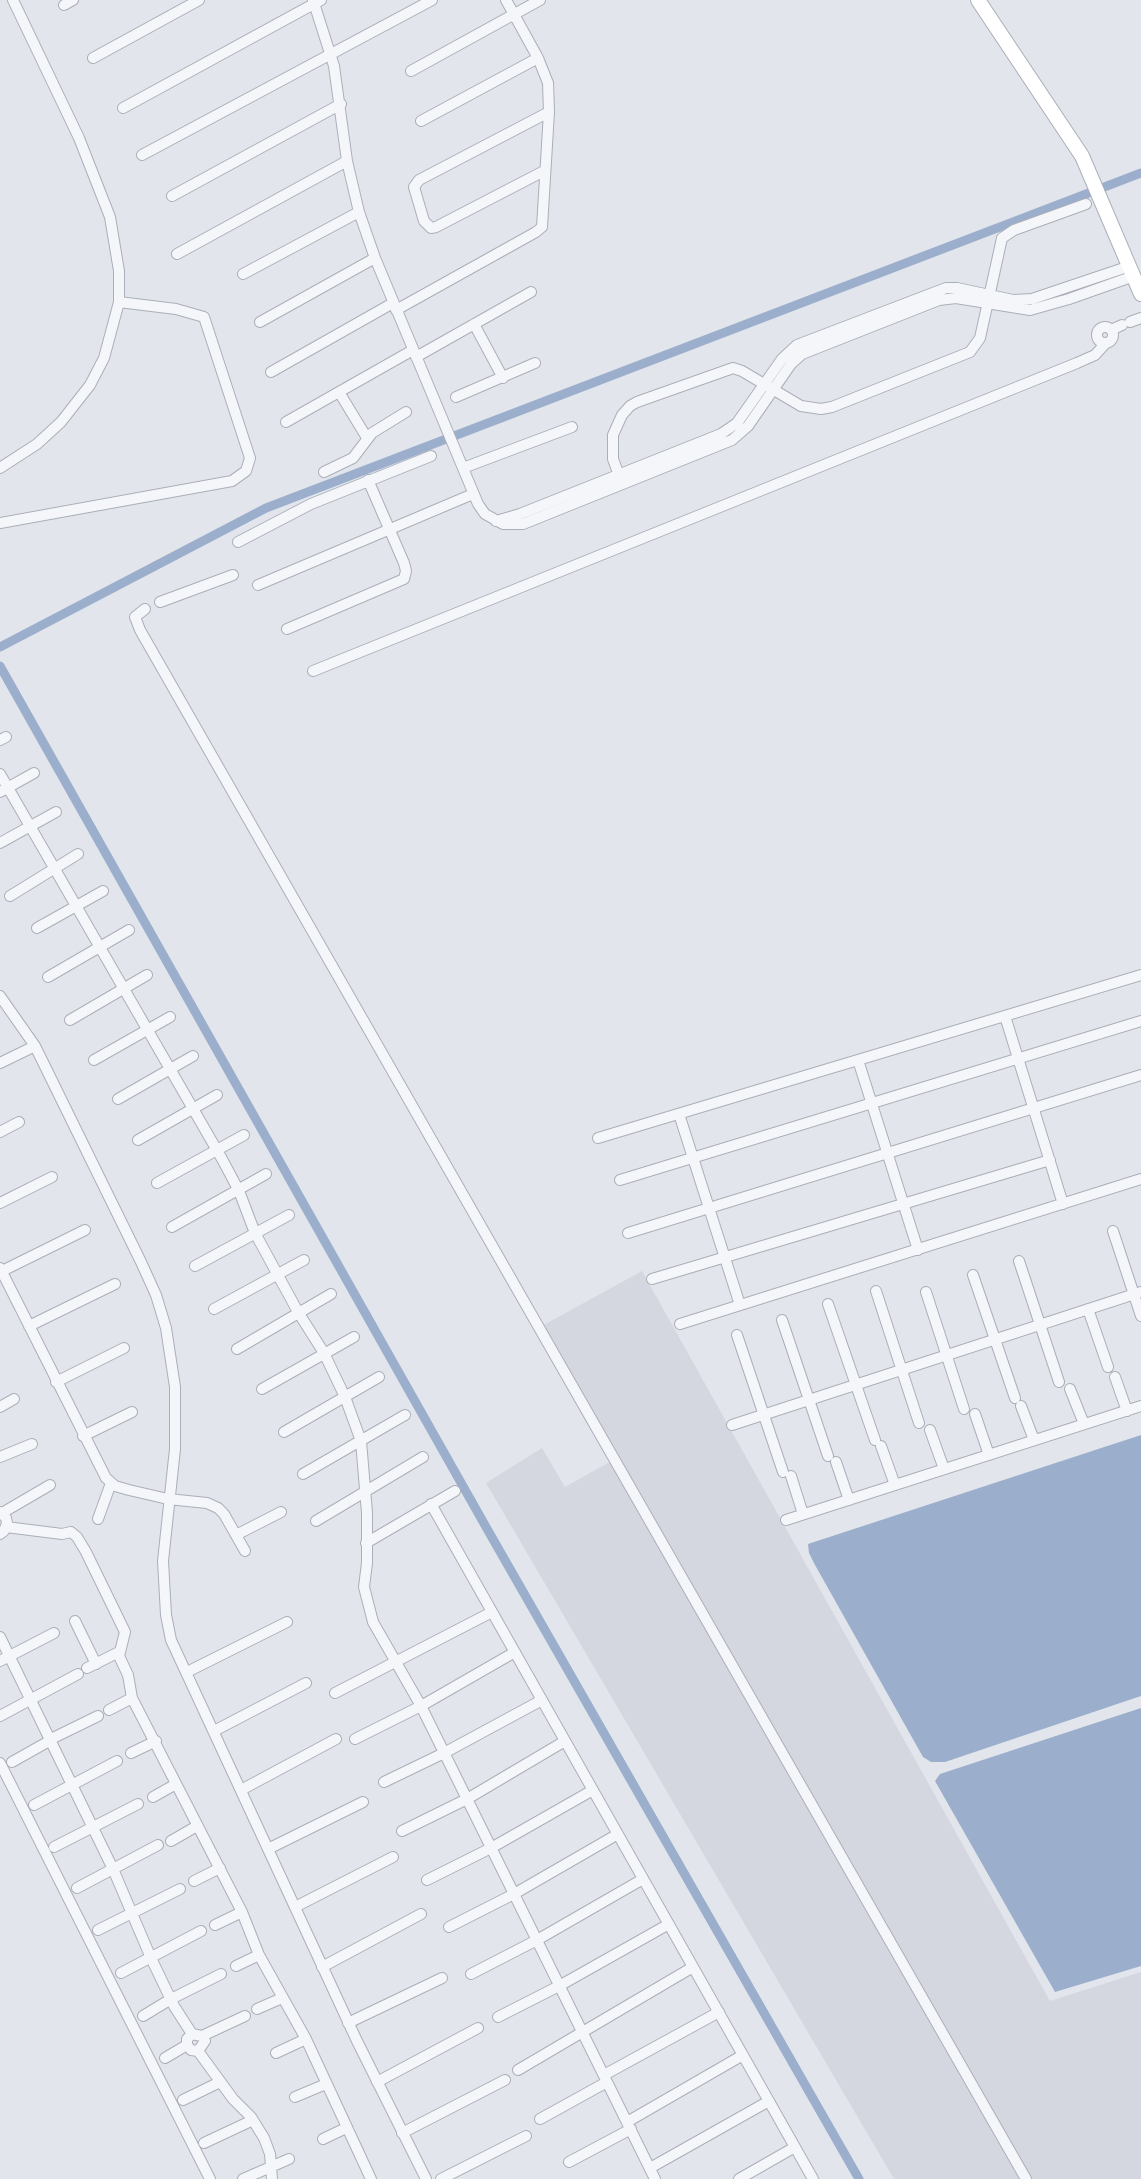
<!DOCTYPE html>
<style>
body{margin:0}
canvas{display:block;background:#e2e5eb}
</style>
<canvas width="1141" height="2179"></canvas>
<script>
const c = document.querySelector('canvas').getContext('2d');
c.lineJoin = 'round';
function paint(path, color) { c.fillStyle = color; c.fill(path, 'evenodd'); }
const shape = rows => new Path2D(rows.map(r => 'M' + r).join(''));
function trace(path, color, width, dash) { c.strokeStyle = color; c.lineWidth = width; c.lineCap = dash ? 'butt' : 'round'; c.setLineDash(dash || []); c.stroke(path); }
const built = shape([
 [642,1271,1050,2001,1141,1972,1141,2179,894,2179,486,1483,542,1448,565,1487,615,1459,540,1327]
]);
const water = shape([
 [1141,1435,1141,1696,945,1762,931,1762,923,1757,815,1565,809,1553,808,1544],
 [1141,1708,1141,1966,1055,1992,935,1781,940,1774]
]);
const canal = shape([
 [0,647,266,508,1141,173],
 [0,666,486,1527,859,2179]
]);
const street = shape([
 [313,0,334,66,347,161,359,212,375,258,478,504,485,514,503,524,523,524,732,440,748,426,791,364,802,354,939,300,956,298,1030,310,1069,299,1134,276],
 [64,5,73,0],
 [93,58,199,0],
 [411,71,540,0],
 [123,108,321,0],
 [421,121,538,58],
 [142,155,432,0],
 [544,171,436,227,431,228,424,221,414,187,419,180,549,112],
 [172,196,341,104],
 [177,254,347,161],
 [243,274,359,212],
 [396,310,536,232,542,227,549,112,548,83,538,58,506,0],
 [260,322,375,258],
 [1130,322,1141,318],
 [474,324,503,378],
 '1097 335a8 8 0 1 1 16 0a8 8 0 1 1-16 0Z',
 [1111,330,1122,325],
 [416,357,531,292],
 [271,372,393,303],
 [339,392,367,438],
 [456,397,535,363],
 [286,422,413,350],
 [0,468,37,444,61,422,90,385,104,358,119,302,119,271,110,217,79,138,13,0],
 [463,468,572,427],
 [324,472,353,458,372,433,406,412],
 [620,478,613,459,613,435,622,415,630,406,637,402,733,368,742,371,801,406,821,409,832,407,970,352,980,338,1002,238,1014,230,1086,204],
 [496,521,520,514,721,434,737,423,782,359,797,345,946,288,957,288,1013,300,1032,299,1130,266],
 [0,523,232,481,246,471,250,458,204,317,176,309,119,302],
 [238,542,311,504,431,456],
 [258,585,473,494],
 [160,602,233,575],
 [145,609,135,617,140,630,1026,2179],
 [287,629,404,579,406,571,404,563,368,480],
 [313,671,1077,363,1095,355,1105,344],
 [0,740,6,737],
 [0,774,222,1159,239,1191,255,1233,298,1312,324,1353,345,1397,361,1441,367,1513,367,1563,364,1587,373,1622,421,1706,655,2179],
 [0,792,34,773],
 [0,843,56,812],
 [10,896,78,854],
 [37,928,103,891],
 [48,977,129,930],
 [0,996,35,1046,141,1262,156,1295,166,1328,175,1387,175,1449,163,1561,166,1615,171,1640,357,2041,426,2179],
 [1005,1016,1063,1204],
 [70,1020,147,975],
 [94,1060,170,1017],
 [858,1060,918,1250],
 [0,1063,35,1046],
 [118,1099,193,1056],
 [679,1114,740,1305],
 [0,1132,19,1122],
 [598,1138,1141,975],
 [138,1140,217,1095],
 [620,1180,1141,1021],
 [157,1183,244,1135],
 [0,1203,52,1177],
 [172,1227,266,1174],
 [1113,1231,1141,1316],
 [628,1233,1141,1075],
 [1019,1261,1059,1382],
 [195,1266,289,1215],
 [0,1268,106,1478,115,1486,129,1490,168,1499,207,1503,218,1508,224,1514,245,1551],
 [2,1271,85,1230],
 [973,1275,1015,1398],
 [652,1279,1050,1160],
 [876,1291,919,1423],
 [926,1292,964,1409],
 [828,1304,875,1440],
 [214,1309,304,1260],
 [1088,1309,1108,1367],
 [782,1320,828,1456],
 [680,1324,1141,1179],
 [29,1326,115,1284],
 [737,1335,783,1472],
 [237,1349,331,1294],
 [1115,1377,1127,1411],
 [56,1382,124,1348],
 [262,1389,354,1337],
 [1070,1389,1084,1424],
 [1021,1406,1034,1440],
 [0,1407,14,1399],
 [975,1414,989,1455],
 [732,1425,1141,1292],
 [930,1430,944,1469],
 [284,1432,379,1377],
 [83,1436,132,1412],
 [881,1446,895,1485],
 [0,1457,32,1444],
 [836,1462,849,1500],
 [303,1474,405,1415],
 [791,1476,803,1514],
 [431,1504,813,2179],
 [0,1512,6,1518,7,1523,4,1531,0,1534],
 [2,1513,50,1485],
 [98,1519,111,1483],
 [786,1520,1141,1406],
 [316,1521,423,1457],
 [6,1527,62,1534,71,1532,77,1537,86,1552,125,1632,119,1656,128,1675,132,1698,242,1912,259,1955,306,2039,371,2179],
 [236,1535,281,1512],
 [366,1543,455,1491],
 [75,1621,96,1664],
 [0,1637,113,1869,151,1958,174,2006,192,2034,202,2036,205,2041,198,2051],
 [0,1661,54,1633],
 [87,1668,119,1652],
 [187,1672,287,1622],
 [335,1693,492,1612],
 [109,1710,132,1698],
 [0,1716,78,1674],
 [214,1731,306,1683],
 [51,1739,98,1716],
 [355,1739,421,1706,515,1652],
 [131,1753,156,1741],
 [12,1762,51,1740],
 [0,1763,210,2179],
 [384,1782,444,1753,542,1700],
 [241,1790,336,1739],
 [153,1797,176,1784],
 [34,1805,117,1761],
 [402,1831,467,1799,565,1741],
 [171,1841,197,1826],
 [54,1847,138,1804],
 [268,1849,363,1802],
 [427,1880,491,1848,593,1790],
 [194,1881,220,1868],
 [77,1888,158,1845],
 [295,1907,393,1857],
 [215,1925,242,1912],
 [449,1927,514,1894,618,1834],
 [98,1930,180,1889],
 [236,1966,259,1955],
 [322,1967,421,1914],
 [121,1973,201,1931],
 [471,1974,537,1940,643,1879],
 [257,2009,282,1998],
 [143,2016,171,1999,221,1974],
 [498,2017,559,1986,669,1924],
 [348,2023,442,1978],
 [192,2034,187,2039,187,2045,191,2050,198,2051,233,2099,251,2117,264,2138,270,2154,272,2179],
 [202,2036,245,2016],
 [276,2053,306,2039],
 [165,2058,187,2045],
 [518,2070,693,1967],
 [604,2075,719,2012],
 [377,2082,478,2028],
 [295,2097,326,2084],
 [183,2100,220,2082],
 [540,2119,607,2082],
 [627,2122,743,2055],
 [402,2133,505,2080],
 [323,2139,346,2128],
 [204,2143,253,2120],
 [569,2162,631,2129],
 [650,2168,769,2101],
 [243,2179,289,2159],
 [441,2179,526,2136],
 [739,2179,795,2147]
]);
const secondary = shape([
 [978,0,1082,156,1141,294]
]);
paint(built, '#d4d7e0');
paint(water, '#9bafcd');
trace(canal, '#9bafcd', 9);
trace(street, '#aaafb9', 12);
trace(secondary, '#aaafb9', 16);
trace(street, '#f5f6f9', 10);
trace(secondary, '#fff', 14);
</script>
